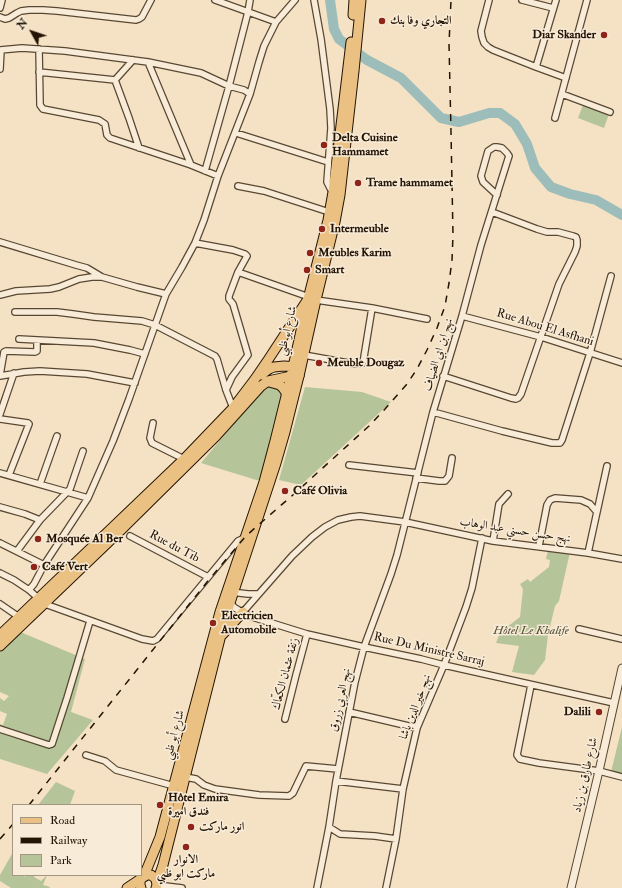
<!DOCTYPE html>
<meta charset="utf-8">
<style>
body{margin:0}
#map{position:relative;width:622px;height:888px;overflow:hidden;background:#f5e2c4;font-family:"IM FELL Double Pica",serif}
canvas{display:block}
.legend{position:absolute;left:12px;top:804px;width:130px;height:72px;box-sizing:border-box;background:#f8ecd9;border:1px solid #a39683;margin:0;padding:5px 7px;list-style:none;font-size:12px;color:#241403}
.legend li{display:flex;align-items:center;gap:8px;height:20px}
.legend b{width:20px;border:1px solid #a39683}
.north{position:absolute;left:12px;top:12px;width:40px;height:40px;-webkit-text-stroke:3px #f8ecd9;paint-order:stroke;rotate:310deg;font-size:11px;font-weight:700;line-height:16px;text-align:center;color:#241403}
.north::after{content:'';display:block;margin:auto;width:14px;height:18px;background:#241403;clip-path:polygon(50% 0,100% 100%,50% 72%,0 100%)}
</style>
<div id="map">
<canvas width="622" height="888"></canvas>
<ul class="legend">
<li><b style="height:5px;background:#eac182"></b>Road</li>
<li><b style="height:5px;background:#241403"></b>Railway</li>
<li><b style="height:11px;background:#b5c499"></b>Park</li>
</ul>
<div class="north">N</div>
</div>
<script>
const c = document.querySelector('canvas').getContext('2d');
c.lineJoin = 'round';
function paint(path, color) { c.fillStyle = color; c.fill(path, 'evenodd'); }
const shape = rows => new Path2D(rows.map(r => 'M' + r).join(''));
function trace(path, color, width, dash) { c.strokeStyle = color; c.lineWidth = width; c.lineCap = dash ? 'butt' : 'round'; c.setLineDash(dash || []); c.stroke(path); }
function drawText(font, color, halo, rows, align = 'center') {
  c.font = font + ' "IM FELL Double Pica",Amiri,serif'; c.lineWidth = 3; c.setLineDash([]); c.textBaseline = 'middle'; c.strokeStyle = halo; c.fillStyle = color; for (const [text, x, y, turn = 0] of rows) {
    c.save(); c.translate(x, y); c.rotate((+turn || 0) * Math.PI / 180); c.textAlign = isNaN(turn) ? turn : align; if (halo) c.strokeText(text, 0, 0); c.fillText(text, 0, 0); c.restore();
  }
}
const green = shape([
 [583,105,609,114,604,128,578,118],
 [271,379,286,393,263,482,201,463],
 [305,387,362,392,391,402,301,485,279,480],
 [548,550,570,552,559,601,555,606,548,635,545,660,534,675,512,672,519,646,496,643,501,630,511,624,520,617,523,589,520,584,528,579,530,582,549,567,550,560,546,559],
 [18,631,85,659,71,712,93,720,47,774,0,759,0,724,3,725,7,714,0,711,0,698,4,701,9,696,0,692,0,652],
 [622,727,622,773,611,772],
 [56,782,75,791,70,805,38,805],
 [13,852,13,875,22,875,25,877,26,875,35,875,34,877,41,881,47,875,43,885,50,887,49,888,11,888,0,881,0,875]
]);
const river = shape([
 [330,0,334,29,339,39,367,60,401,78,441,118,459,122,489,113,500,113,515,124,527,144,535,168,551,187,570,194,596,200,622,215]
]);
const minor = shape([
 [215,0,276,22],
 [314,0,321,39,330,109,331,128,327,182,330,188,333,192],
 [489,0,481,31,482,37,484,43,488,47,493,50,536,67],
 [522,0,553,8],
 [556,0,536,67,566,78],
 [0,8,2,0],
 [0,17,5,19,9,18,17,13,21,11,29,10,43,10,57,11,136,20,139,19,142,17,151,0],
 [39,49,40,103,40,105,43,109,99,120,105,124,107,135,110,138,191,165,218,176],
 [0,50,22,48,65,51,148,62,201,73,229,86,244,90,250,94],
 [148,62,191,165],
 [0,69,1,50],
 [39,72,115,80],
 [115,80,129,118,139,148],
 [115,80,133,60],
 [562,94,610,112],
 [555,118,587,0],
 [236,133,328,162],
 [205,171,229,86,248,12,250,0],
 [238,186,264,191,329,212],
 [0,242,76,265,87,268,102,277],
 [195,243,233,250,245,254,247,256,238,272,229,296,229,299,233,304,248,355,232,377,226,390],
 [238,272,309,297],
 [0,295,16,291,50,289,59,287,79,279,92,277,102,277,137,287,166,294],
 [316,300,372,308,427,319],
 [15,312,57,312,73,314,94,317,142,321,155,325,215,356,217,359,226,390,233,408],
 [462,316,541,337,622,363],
 [19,339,94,343,130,350,145,354],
 [304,355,354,364,363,363,372,308],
 [0,375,4,352,6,351,35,352,37,351,37,340],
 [0,376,24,372,40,371,87,374,135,383],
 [443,376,511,398,516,399,518,398,521,394,559,284,575,252,577,246,577,240,576,237,573,236,558,232,547,232,537,229,492,212],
 [433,412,502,431,552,443,560,443,562,440,590,353,611,276],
 [0,414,14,373],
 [0,419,28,423,29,424,9,475],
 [153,423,150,438,152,443,184,459],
 [349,465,418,473],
 [0,473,88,498],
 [416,478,439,481,445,481,449,476,452,458],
 [40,484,57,436],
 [0,507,25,514,40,520],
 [130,536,208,577],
 [246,537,238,541,157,639,153,641,142,639,45,604,29,590,34,584,44,565,88,498,113,441,129,399,166,294,182,267,195,243,204,220,218,176,250,94,259,62,264,46,276,22,295,0],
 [493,541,499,504,508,494],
 [0,543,44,565],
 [539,546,547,505,550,500,555,498,581,500,590,504,596,511],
 [17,551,40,520,70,489,83,451],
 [588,553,607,466],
 [0,573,14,580,29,590],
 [231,592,248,594,258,594],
 [229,602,235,608,249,616,307,634,364,647,421,659,444,665,614,703],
 [0,604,19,617],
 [243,612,292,556,312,537,325,527,338,520,351,517,360,516,405,522,493,541,588,553,622,559],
 [579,629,622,639],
 [531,685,517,755,520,759,539,763,599,771,622,777],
 [349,712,417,728],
 [285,719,296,675,307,634],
 [0,729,49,745,52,744,67,698,90,621],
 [86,755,105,761,116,770,174,786],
 [185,777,196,779,204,785,215,789,259,795,289,796,293,793,306,766,338,769],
 [336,781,403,789],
 [329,827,340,834,375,836,396,839],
 [157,885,182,888],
 [317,888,329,827,336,781,355,682,364,647,391,574,397,555,433,412,462,316,481,245,508,159,509,156,507,153,502,148,497,147,494,147,488,151,481,176,483,182,497,195],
 [386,888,396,839,403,789,417,728,444,665,466,607,472,588,482,538]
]);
const tertiary = shape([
 [571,888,599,771,622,668]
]);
const primary = shape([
 [222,635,243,612],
 [144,876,160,837,220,612,264,482,275,441,291,376],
 [157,882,163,865,226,615,276,463,285,432,299,376],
 [127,888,142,878],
 [141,888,140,885,140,881,142,878,147,875,151,875,156,879,157,885,156,888]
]);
const trunk = shape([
 [353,15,354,0],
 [261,375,269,369,274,367,284,366,298,367],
 [291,376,308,299,328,220,333,192,351,42],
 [269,382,280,385,283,388,287,394],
 [0,635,184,459,233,408,255,379,268,360,308,299],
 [0,646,120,531,216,436,261,386,268,381,291,376,299,376,316,300,335,222,340,195,354,71,361,0]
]);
const rail = shape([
 [29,805,207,582,245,537,256,527,294,494,369,426,385,409,407,384,417,369,427,350,437,328,445,306,449,283,452,260,453,235,451,132,449,44,451,0],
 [0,839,13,824]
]);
const markers = [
 [382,21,4,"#8f2418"],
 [604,35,4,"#8f2418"],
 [324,145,4,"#8f2418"],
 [358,183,4,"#8f2418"],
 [322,229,4,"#8f2418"],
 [310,253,4,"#8f2418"],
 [307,270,4,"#8f2418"],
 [319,363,4,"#8f2418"],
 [285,491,4,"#8f2418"],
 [38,539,4,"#8f2418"],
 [34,567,4,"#8f2418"],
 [213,623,4,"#8f2418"],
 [599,712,4,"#8f2418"],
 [160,805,4,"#8f2418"],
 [191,827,4,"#8f2418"],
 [186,847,4,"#8f2418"]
];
const poiNames = [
 ["التجاري وفا بنك",390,21],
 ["Diar Skander",596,35,"right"],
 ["Delta Cuisine",332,138],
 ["Hammamet",332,152],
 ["Trame hammamet",366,183],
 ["Intermeuble",330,229],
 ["Meubles Karim",318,253],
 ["Smart",315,270],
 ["Meuble Dougaz",327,363],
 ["Café Olivia",293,491],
 ["Mosquée Al Ber",46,539],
 ["Café Vert",42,567],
 ["Electricien",221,616],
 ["Automobile",221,630],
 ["Dalili",591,712,"right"],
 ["Hôtel Emira",168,798],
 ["فندق اميرة",168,812],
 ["انور ماركت",199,827],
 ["الانوار",186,860,"center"],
 ["ماركت ابو ظبي",186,874,"center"]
];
const streetNames = [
 ["Rue Abou El Asfhani",545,328,17],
 ["شارع أبو ظبي",288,331,-77],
 ["نهج ابن ابي الضياف",439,355,-73],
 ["نهج حسن حسني عبد الوهاب",515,531,9],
 ["Rue du Tib",174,547,28],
 ["Rue Du Ministre Sarraj",429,650,13],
 ["زنقة عثمان الكعّاك",286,674,-75],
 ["نهج العربي زروق",341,700,-78],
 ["نهج خير الدين باشا",416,707,-69],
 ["شارع أبو ظبي",175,735,-75],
 ["شارع طارق بن زياد",586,775,-77]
];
const parkNames = [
 ["Hôtel Le Khalife",531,631]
];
paint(green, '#b5c499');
trace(river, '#9dbdba', 10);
trace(minor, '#584833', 8);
trace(tertiary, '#584833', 9);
trace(primary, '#241403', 11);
trace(trunk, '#241403', 11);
trace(minor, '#f8ecd9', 5.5);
trace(tertiary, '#f8ecd9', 7);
trace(primary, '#eac182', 9);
trace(trunk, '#eac182', 9);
trace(rail, '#241403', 1.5, [7, 7]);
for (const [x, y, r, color] of markers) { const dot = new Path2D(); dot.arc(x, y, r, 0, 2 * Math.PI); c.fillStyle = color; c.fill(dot); trace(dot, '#f8ecd9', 1.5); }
drawText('bold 12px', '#241403', '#f8ecd9', poiNames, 'left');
drawText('12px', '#241403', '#f8ecd9', streetNames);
drawText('italic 12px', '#575238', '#f8ecd9', parkNames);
</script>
